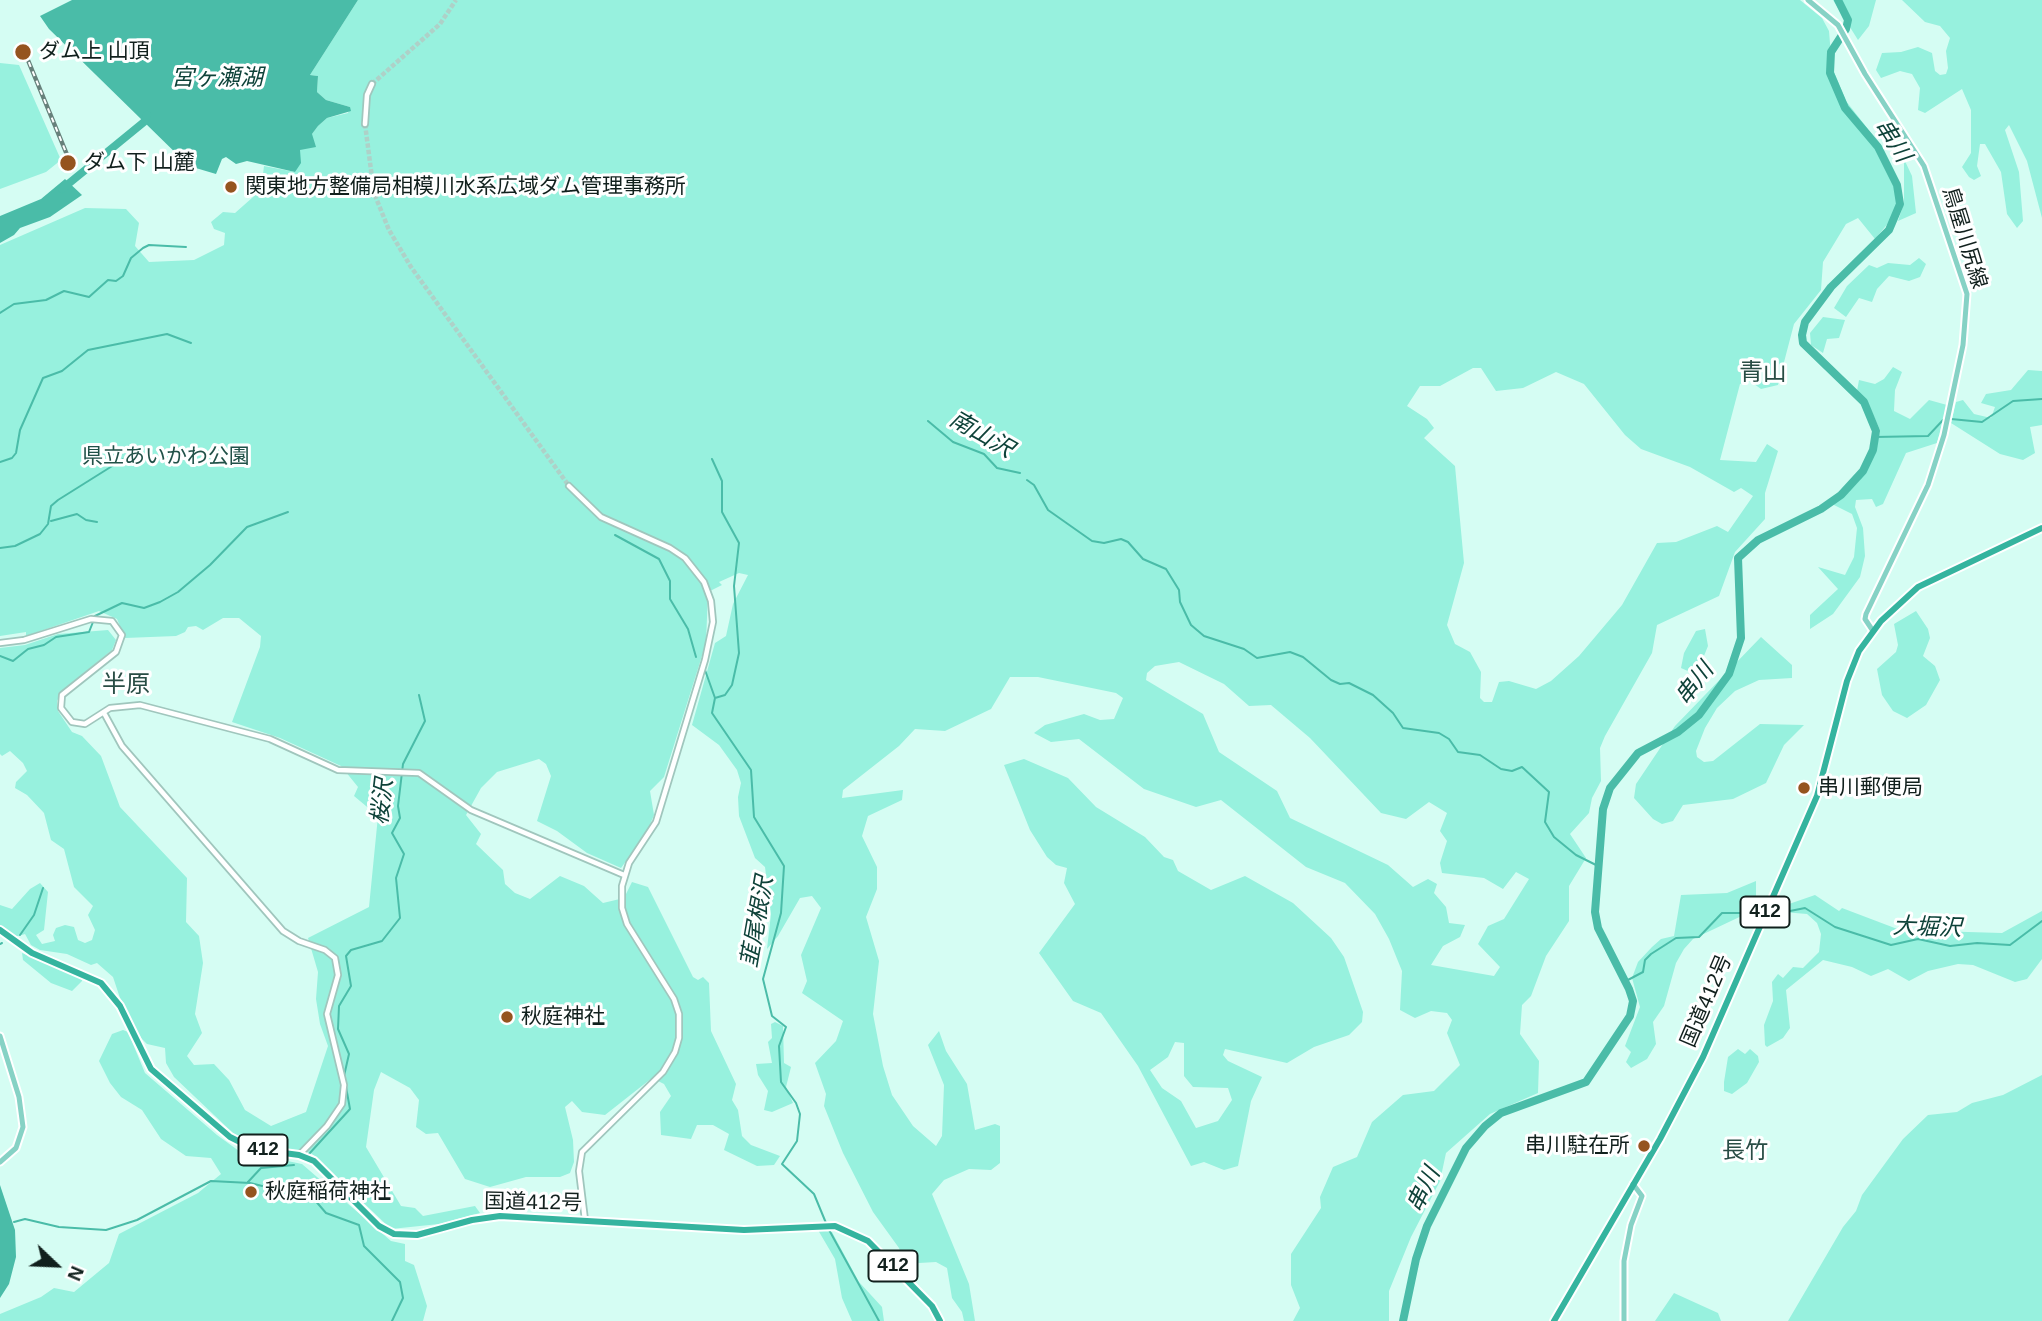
<!DOCTYPE html>
<meta charset="utf-8">
<style>
body{margin:0}
#map{position:relative;width:2042px;height:1321px;overflow:hidden;background:#d5fdf3;font-family:Arial,sans-serif}
canvas{display:block}
.north{position:absolute;left:21px;top:1230px;width:70px;height:70px;-webkit-text-stroke:5px #fff;paint-order:stroke;rotate:113deg;font-size:19px;font-weight:700;line-height:28px;text-align:center;color:#11201d}
.north::after{content:'';display:block;margin:auto;width:24px;height:32px;background:#11201d;clip-path:polygon(50% 0,100% 100%,50% 72%,0 100%)}
</style>
<div id="map">
<canvas width="2042" height="1321"></canvas>
<div class="north">N</div>
</div>
<script>
const c = document.querySelector('canvas').getContext('2d');
c.lineJoin = 'round';
function paint(path, color) { c.fillStyle = color; c.fill(path, 'evenodd'); }
const shape = rows => new Path2D(rows.map(r => 'M' + r).join(''));
function trace(path, color, width, dash) { c.strokeStyle = color; c.lineWidth = width; c.lineCap = dash ? 'butt' : 'round'; c.setLineDash(dash || []); c.stroke(path); }
function drawText(font, color, halo, rows, align = 'center') {
  c.font = font + ' Arial,"Noto Sans JP",sans-serif'; c.lineWidth = 6; c.setLineDash([]); c.textBaseline = 'middle'; c.strokeStyle = halo; c.fillStyle = color; for (const [text, x, y, turn = 0] of rows) {
    c.save(); c.translate(x, y); c.rotate((+turn || 0) * Math.PI / 180); c.textAlign = isNaN(turn) ? turn : align; if (halo) c.strokeText(text, 0, 0); c.fillText(text, 0, 0); c.restore();
  }
}
const green = shape([
 [358,0,1800,0,1822,18,1829,31,1832,67,1846,101,1871,133,1900,183,1895,215,1875,239,1858,218,1846,224,1823,262,1821,290,1794,324,1778,385,1761,389,1750,381,1740,384,1720,460,1756,462,1767,444,1778,451,1765,493,1765,519,1735,552,1719,596,1657,625,1652,653,1605,736,1600,748,1601,781,1592,798,1589,813,1570,834,1586,858,1569,886,1569,921,1546,956,1531,996,1522,1005,1520,1034,1539,1061,1538,1093,1490,1114,1446,1153,1440,1181,1411,1237,1389,1291,1389,1321,1293,1321,1300,1308,1291,1285,1291,1254,1321,1208,1320,1197,1333,1167,1357,1157,1372,1122,1403,1095,1434,1091,1460,1065,1447,1033,1452,1020,1447,1013,1431,1011,1415,1018,1400,1010,1402,971,1389,939,1375,914,1345,883,1306,867,1221,800,1196,807,1144,789,1079,739,1051,742,1034,733,1045,725,1084,714,1100,720,1114,719,1123,698,1116,693,1038,677,1010,677,991,709,945,731,915,729,899,746,843,790,842,798,903,790,902,800,868,816,862,836,877,867,877,889,866,917,879,961,873,1014,883,1066,892,1095,913,1126,936,1146,942,1136,944,1085,928,1045,939,1031,946,1051,967,1084,975,1130,995,1124,1000,1126,1000,1163,991,1170,969,1169,944,1180,932,1194,969,1284,975,1321,964,1321,962,1312,952,1298,947,1268,936,1262,919,1263,902,1258,899,1248,873,1212,843,1153,824,1106,826,1094,815,1063,836,1041,843,1021,802,993,807,981,801,955,821,908,812,896,800,898,778,936,767,949,771,914,765,867,755,858,739,816,738,797,741,783,737,770,719,745,692,725,715,643,726,636,733,604,748,575,739,573,719,582,722,585,708,592,706,643,664,777,650,791,654,815,646,834,621,868,587,853,557,831,537,821,551,776,546,764,539,759,497,772,481,788,466,815,481,834,476,844,503,870,505,884,515,893,530,899,560,876,584,886,603,903,624,898,632,882,648,887,693,977,698,980,703,977,709,983,711,1031,736,1084,732,1100,738,1110,742,1136,751,1145,780,1156,774,1165,757,1166,724,1150,729,1134,713,1125,697,1125,691,1139,661,1135,660,1112,671,1096,664,1084,652,1078,605,1115,582,1112,572,1101,565,1107,573,1140,574,1162,570,1173,560,1177,526,1177,490,1187,465,1179,438,1133,426,1134,416,1127,419,1100,410,1088,381,1072,374,1090,366,1147,401,1206,415,1208,423,1216,475,1206,480,1213,439,1224,391,1229,311,1153,252,1142,234,1134,174,1077,166,1063,165,1048,147,1044,141,1038,120,998,113,977,97,963,91,965,67,954,40,950,31,945,25,934,15,937,0,925,0,905,12,909,30,889,40,883,48,892,44,930,36,935,42,944,55,941,53,935,56,928,65,925,74,927,78,940,85,943,92,940,95,930,88,915,93,906,74,887,64,849,51,840,44,813,27,795,15,788,16,782,27,771,23,763,10,751,2,756,0,754,0,648,25,645,58,634,108,630,116,640,112,650,63,690,57,701,58,711,72,732,82,736,101,756,120,807,187,878,186,922,199,936,203,963,195,1014,202,1033,187,1056,194,1065,214,1064,229,1080,245,1110,271,1126,306,1112,328,1046,320,1024,316,999,318,972,308,938,369,907,378,816,354,796,358,787,341,766,280,738,232,722,260,647,261,636,239,618,223,618,203,630,196,626,188,627,185,632,176,636,125,638,117,619,99,611,26,636,26,632,0,636,0,245,85,208,126,209,139,223,135,246,149,262,194,260,224,245,225,233,214,229,211,222,223,212,235,213,261,190,264,166,295,172,300,150,318,126,327,118,348,113,350,107,326,100,317,92,318,76,310,75],
 [1473,368,1481,368,1496,391,1523,388,1556,372,1584,384,1625,435,1641,449,1690,467,1734,492,1741,488,1753,496,1728,532,1717,526,1676,542,1657,543,1622,605,1579,656,1551,681,1536,689,1509,681,1499,682,1492,702,1484,702,1480,698,1481,672,1470,652,1455,644,1447,625,1464,563,1455,466,1424,438,1434,428,1427,419,1407,406,1420,386,1440,386],
 [1179,662,1224,684,1249,706,1271,705,1310,738,1381,813,1406,819,1429,802,1447,813,1440,831,1447,841,1440,863,1442,873,1484,878,1503,889,1516,872,1529,879,1504,919,1488,926,1478,944,1500,967,1494,976,1431,965,1443,946,1460,937,1465,925,1449,923,1446,907,1434,893,1437,884,1428,879,1413,887,1388,865,1290,818,1277,791,1219,752,1203,714,1146,680,1147,673,1155,666],
 [1833,0,1876,0,1869,26,1858,40],
 [1902,0,2042,0,2042,218,2027,161,2009,125,2005,130,2019,172,2023,221,2017,228,2007,214,2001,172,1985,144,1980,144,1977,166,1981,176,1974,180,1969,177,1962,167,1971,153,1971,110,1962,89,1925,113,1918,110,1920,88,1912,74,1900,71,1881,78,1876,70,1882,53,1901,52,1918,47,1932,53,1935,71,1940,75,1946,74,1948,68,1946,51,1950,38,1940,26,1925,22],
 [0,63,19,65,61,160,46,172,0,189],
 [1904,159,1912,176,1916,213,1898,221,1904,203],
 [1919,258,1926,264,1920,277,1909,281,1889,276,1877,289,1872,302,1859,298,1846,317,1834,308,1847,286,1869,265,1877,268,1888,263,1910,265],
 [1823,317,1845,320,1839,338,1827,339,1823,353,1811,345,1810,333],
 [1893,367,1902,372,1895,390,1894,411,1910,419,1929,400,1947,405,1937,443,1906,453,1883,504,1876,507,1872,499,1856,500,1855,507,1863,528,1865,556,1860,577,1833,614,1810,629,1810,615,1838,589,1818,567,1845,575,1854,557,1857,528,1852,514,1830,503,1859,481,1876,452,1880,430,1867,401,1857,391,1859,380,1875,384,1884,379],
 [2028,370,2042,371,2042,425,2030,427,2035,453,2023,460,2000,454,1951,423,1956,402,1963,400,1974,414,1991,418,1995,407,1981,403,1986,394,2011,390],
 [1916,611,1928,629,1930,638,1923,656,1935,666,1940,680,1926,705,1907,718,1893,711,1882,695,1877,669,1896,652,1898,645,1894,624],
 [1705,629,1708,646,1699,668,1690,672,1681,668,1684,653,1696,631],
 [1761,637,1792,665,1792,678,1759,680,1735,691,1717,708,1705,728,1696,751,1697,757,1704,762,1713,761,1760,724,1804,725,1784,745,1766,783,1733,799,1683,805,1673,821,1662,824,1653,819,1634,798,1636,784,1675,726],
 [1024,759,1068,778,1096,807,1145,837,1164,857,1173,860,1178,871,1211,890,1245,876,1293,903,1331,938,1344,957,1363,1012,1362,1022,1349,1035,1314,1047,1287,1063,1225,1049,1223,1055,1228,1061,1262,1077,1251,1101,1238,1166,1224,1170,1204,1162,1191,1166,1138,1066,1101,1013,1073,1001,1039,953,1075,904,1064,883,1067,868,1056,865,1047,857,1030,830,1004,765],
 [1175,1042,1184,1043,1184,1076,1193,1087,1228,1088,1232,1100,1218,1121,1196,1128,1181,1101,1162,1088,1150,1070,1168,1057],
 [1756,881,1756,901,1750,912,1693,939,1684,949,1676,963,1664,1006,1653,1022,1656,1044,1647,1059,1631,1068,1626,1062,1631,1052,1625,1046,1640,1007,1632,978,1638,962,1652,947,1661,939,1674,936,1681,895,1727,893],
 [1815,895,1839,911,1842,908,1900,930,2002,933,2042,911,2042,959,2027,979,2015,982,1973,965,1958,964,1928,971,1909,981,1888,969,1871,976,1852,967,1823,960,1786,990,1790,1028,1783,1038,1767,1047,1765,1045,1764,1025,1773,1001,1772,982,1778,974,1783,978,1793,967,1803,968,1819,952,1821,934,1817,923,1807,914,1783,912,1789,904],
 [22,953,82,977,82,981,72,991,51,983,23,960],
 [775,1022,783,1026,784,1063,791,1067,786,1087,793,1103,772,1112,764,1110,768,1091,758,1075,756,1064,772,1063,768,1042,772,1038,771,1024],
 [123,1030,128,1032,145,1073,217,1135,239,1151,302,1164,391,1241,405,1244,405,1261,414,1265,427,1306,423,1321,0,1321,0,1314,41,1297,54,1288,74,1292,109,1263,119,1234,198,1193,221,1174,211,1158,186,1156,161,1139,142,1110,121,1097,110,1083,99,1061,112,1034],
 [1738,1049,1745,1054,1750,1049,1758,1056,1759,1062,1747,1083,1732,1094,1724,1091,1724,1082,1728,1057],
 [2042,1075,2042,1321,1788,1321,1843,1227,1856,1211,1862,1195,1903,1139,1928,1115,1957,1112,1972,1103,2003,1095],
 [818,1230,832,1232,859,1282,882,1307,884,1321,852,1321,842,1298,835,1259],
 [1674,1293,1718,1313,1721,1321,1655,1321]
]);
const water = shape([
 [72,0,358,0,310,75,318,76,317,92,326,100,350,107,351,111,327,118,318,126,312,134,316,147,300,150,301,163,295,172,247,161,236,164,226,157,222,159,216,174,189,166,49,29,40,16],
 [65,179,82,195,50,217,20,228,14,235,0,243,0,216,41,199],
 [0,1185,15,1230,16,1257,9,1284,0,1298]
]);
const stream = shape([
 [0,313,14,304,46,300,64,291,89,297,108,280,116,281,123,276,131,258,143,248,149,245,186,247],
 [1951,419,1982,422,2013,401,2042,399],
 [928,421,953,442,984,454,997,468,1020,473],
 [1875,437,1928,436,1943,420],
 [712,459,722,481,722,512,739,543,734,586,739,653,732,685,725,695,715,698],
 [0,462,12,458,16,453,20,430,43,378,62,371,88,350,167,334,191,343],
 [1027,480,1034,485,1048,510,1092,541,1104,543,1121,539,1128,542,1143,559,1166,569,1179,590,1180,602,1191,625,1204,636,1244,649,1257,658,1290,652,1303,657,1331,680,1340,684,1349,683,1373,695,1393,713,1403,728,1439,733,1449,739,1458,752,1480,755,1501,769,1512,771,1522,767,1549,792,1545,822,1554,837,1576,855,1598,866],
 [51,521,77,514,86,520,97,522],
 [615,535,659,559,670,581,670,599,688,629,696,657],
 [0,548,15,546,40,534,48,524,51,506,58,500,125,458,135,455],
 [95,616,122,603,144,608,160,602,178,592,210,565,247,527,288,512],
 [0,656,13,661,28,649,44,645,56,637,89,632,93,622],
 [705,670,715,698,712,713,751,770,754,817,784,866,781,913,763,979,772,1016,786,1027,779,1046,781,1082,796,1103,800,1114,797,1141,782,1164,814,1194,826,1223],
 [1772,915,1781,917,1790,911,1805,908,1835,927,1891,945,1918,939,1950,946,1977,943,2010,945,2042,921],
 [20,935,34,915,43,888],
 [0,944,2,943],
 [1626,981,1643,972,1645,960,1651,954,1676,938,1699,937,1722,913,1759,913],
 [309,1154,350,1109,344,1076,349,1054,338,1029,339,1006,351,986,346,956,351,950,382,941,400,918,396,878,404,854,392,833,400,818,398,806,403,764,425,721,419,695],
 [248,1182,261,1168,294,1165],
 [14,1222,25,1219,59,1227,106,1230,137,1220,211,1181,250,1183,283,1191,307,1191,326,1213,359,1225,364,1246,400,1282,403,1298,392,1321],
 [828,1228,879,1321]
]);
const river = shape([
 [62,189,144,122,147,115],
 [1403,1321,1416,1259,1427,1226,1466,1148,1485,1126,1501,1113,1586,1082,1630,1016,1633,1001,1629,989,1598,928,1595,912,1603,809,1610,788,1638,753,1678,732,1699,715,1729,674,1741,638,1738,558,1758,540,1821,509,1841,495,1863,471,1873,450,1876,431,1864,402,1803,343,1802,335,1805,322,1831,287,1889,230,1900,204,1897,185,1878,147,1845,108,1830,73,1831,52,1846,29,1848,20,1838,0]
]);
const minorTunnel = shape([
 [372,84,440,24,456,0],
 [365,124,374,193,389,230,411,267,569,486]
]);
const minor = shape([
 [365,124,367,95,372,84],
 [569,486,601,517,670,548,685,558,704,582,711,601,713,622,705,660,656,822,629,863,622,886,622,908,627,924,674,999,679,1014,679,1038,675,1052,663,1072,582,1152,579,1171,585,1220],
 [0,643,24,640,91,619,112,621,122,635,116,652,62,695,61,708,72,722,85,724,110,708,140,705,270,739,338,770,419,773,471,810,624,875],
 [104,713,122,746,283,931,299,941,325,950,335,958,338,975,327,1014,344,1085,342,1104,327,1126,299,1155]
]);
const major = shape([
 [1808,0,1838,25,1865,74,1924,166,1967,294,1963,345,1944,435,1928,485,1866,614,1865,619,1873,631],
 [0,1036,19,1097,23,1127,16,1148,0,1162],
 [1624,1321,1624,1261,1631,1225,1642,1196,1633,1184]
]);
const highway = shape([
 [0,930,32,953,101,983,120,1006,151,1069,230,1137,254,1149,299,1155,314,1161,379,1226,394,1234,417,1235,472,1220,500,1216,744,1230,835,1226,868,1241,932,1306,940,1321],
 [1554,1321,1660,1139,1703,1057,1817,796,1847,681,1859,651,1881,621,1918,587,2042,528]
]);
const rail = shape([
 [25,53,70,162]
]);
const markers = [
 [23,52,9,"#95541f"],
 [68,163,9,"#95541f"],
 [231,187,7,"#95541f"],
 [1804,788,7,"#95541f"],
 [507,1017,7,"#95541f"],
 [1644,1146,7,"#95541f"],
 [251,1192,7,"#95541f"]
];
const shields = [
 [1765,912,49],
 [263,1150,49],
 [893,1266,49]
];
const shieldNames = [
 ["412",1765,912],
 ["412",263,1150],
 ["412",893,1266]
];
const poiNames = [
 ["ダム上 山頂",39,52],
 ["ダム下 山麓",84,163],
 ["関東地方整備局相模川水系広域ダム管理事務所",245,187],
 ["串川郵便局",1818,788],
 ["秋庭神社",521,1017],
 ["串川駐在所",1630,1146,"right"],
 ["秋庭稲荷神社",265,1192]
];
const streetNames = [
 ["鳥屋川尻線",1964,238,73],
 ["国道412号",1707,1001,-67],
 ["国道412号",533,1203,1]
];
const parkNames = [
 ["県立あいかわ公園",166,457]
];
const waterNames = [
 ["宮ヶ瀬湖",217,79],
 ["串川",1892,141,57],
 ["南山沢",981,435,30],
 ["串川",1695,684,-52],
 ["桜沢",383,802,-83],
 ["韮尾根沢",758,922,-80],
 ["大堀沢",1927,928,2],
 ["串川",1424,1190,-64]
];
const neighbourhoodNames = [
 ["長竹",1745,1152]
];
const quarterNames = [
 ["青山",1763,373],
 ["半原",126,685]
];
paint(green, '#97f1de');
paint(water, '#4abca8');
trace(stream, '#4abca8', 2);
trace(river, '#4abca8', 8);
trace(minorTunnel, '#aed1c8', 4.5, [4.5, 2]);
trace(minor, '#a0c6bd', 8);
trace(major, '#fff', 9);
trace(highway, '#fff', 10);
trace(minor, '#fff', 4.5);
trace(major, '#86d2c5', 5);
trace(highway, '#35b49f', 6);
trace(rail, '#67817b', 4.5);
trace(rail, '#fff', 2, [5]);
for (const [x, y, r, color] of markers) { const dot = new Path2D(); dot.arc(x, y, r, 0, 2 * Math.PI); c.fillStyle = color; c.fill(dot); trace(dot, '#fff', 2.5); }
for (const [x, y, w] of shields) { const box = new Path2D(); box.roundRect(x - w / 2, y - 15.5, w, 31, 5); c.fillStyle = '#fff'; c.fill(box); trace(box, '#11201d', 2); }
drawText('bold 19px', '#11201d', null, shieldNames);
drawText('21px', '#11201d', '#fff', poiNames, 'left');
drawText('21px', '#11201d', '#fff', streetNames);
drawText('21px', '#215148', '#fff', parkNames);
drawText('italic 23px', '#0e4239', '#fff', waterNames);
drawText('23px', '#294d45', '#fff', neighbourhoodNames);
drawText('24px', '#294d45', '#fff', quarterNames);
</script>
